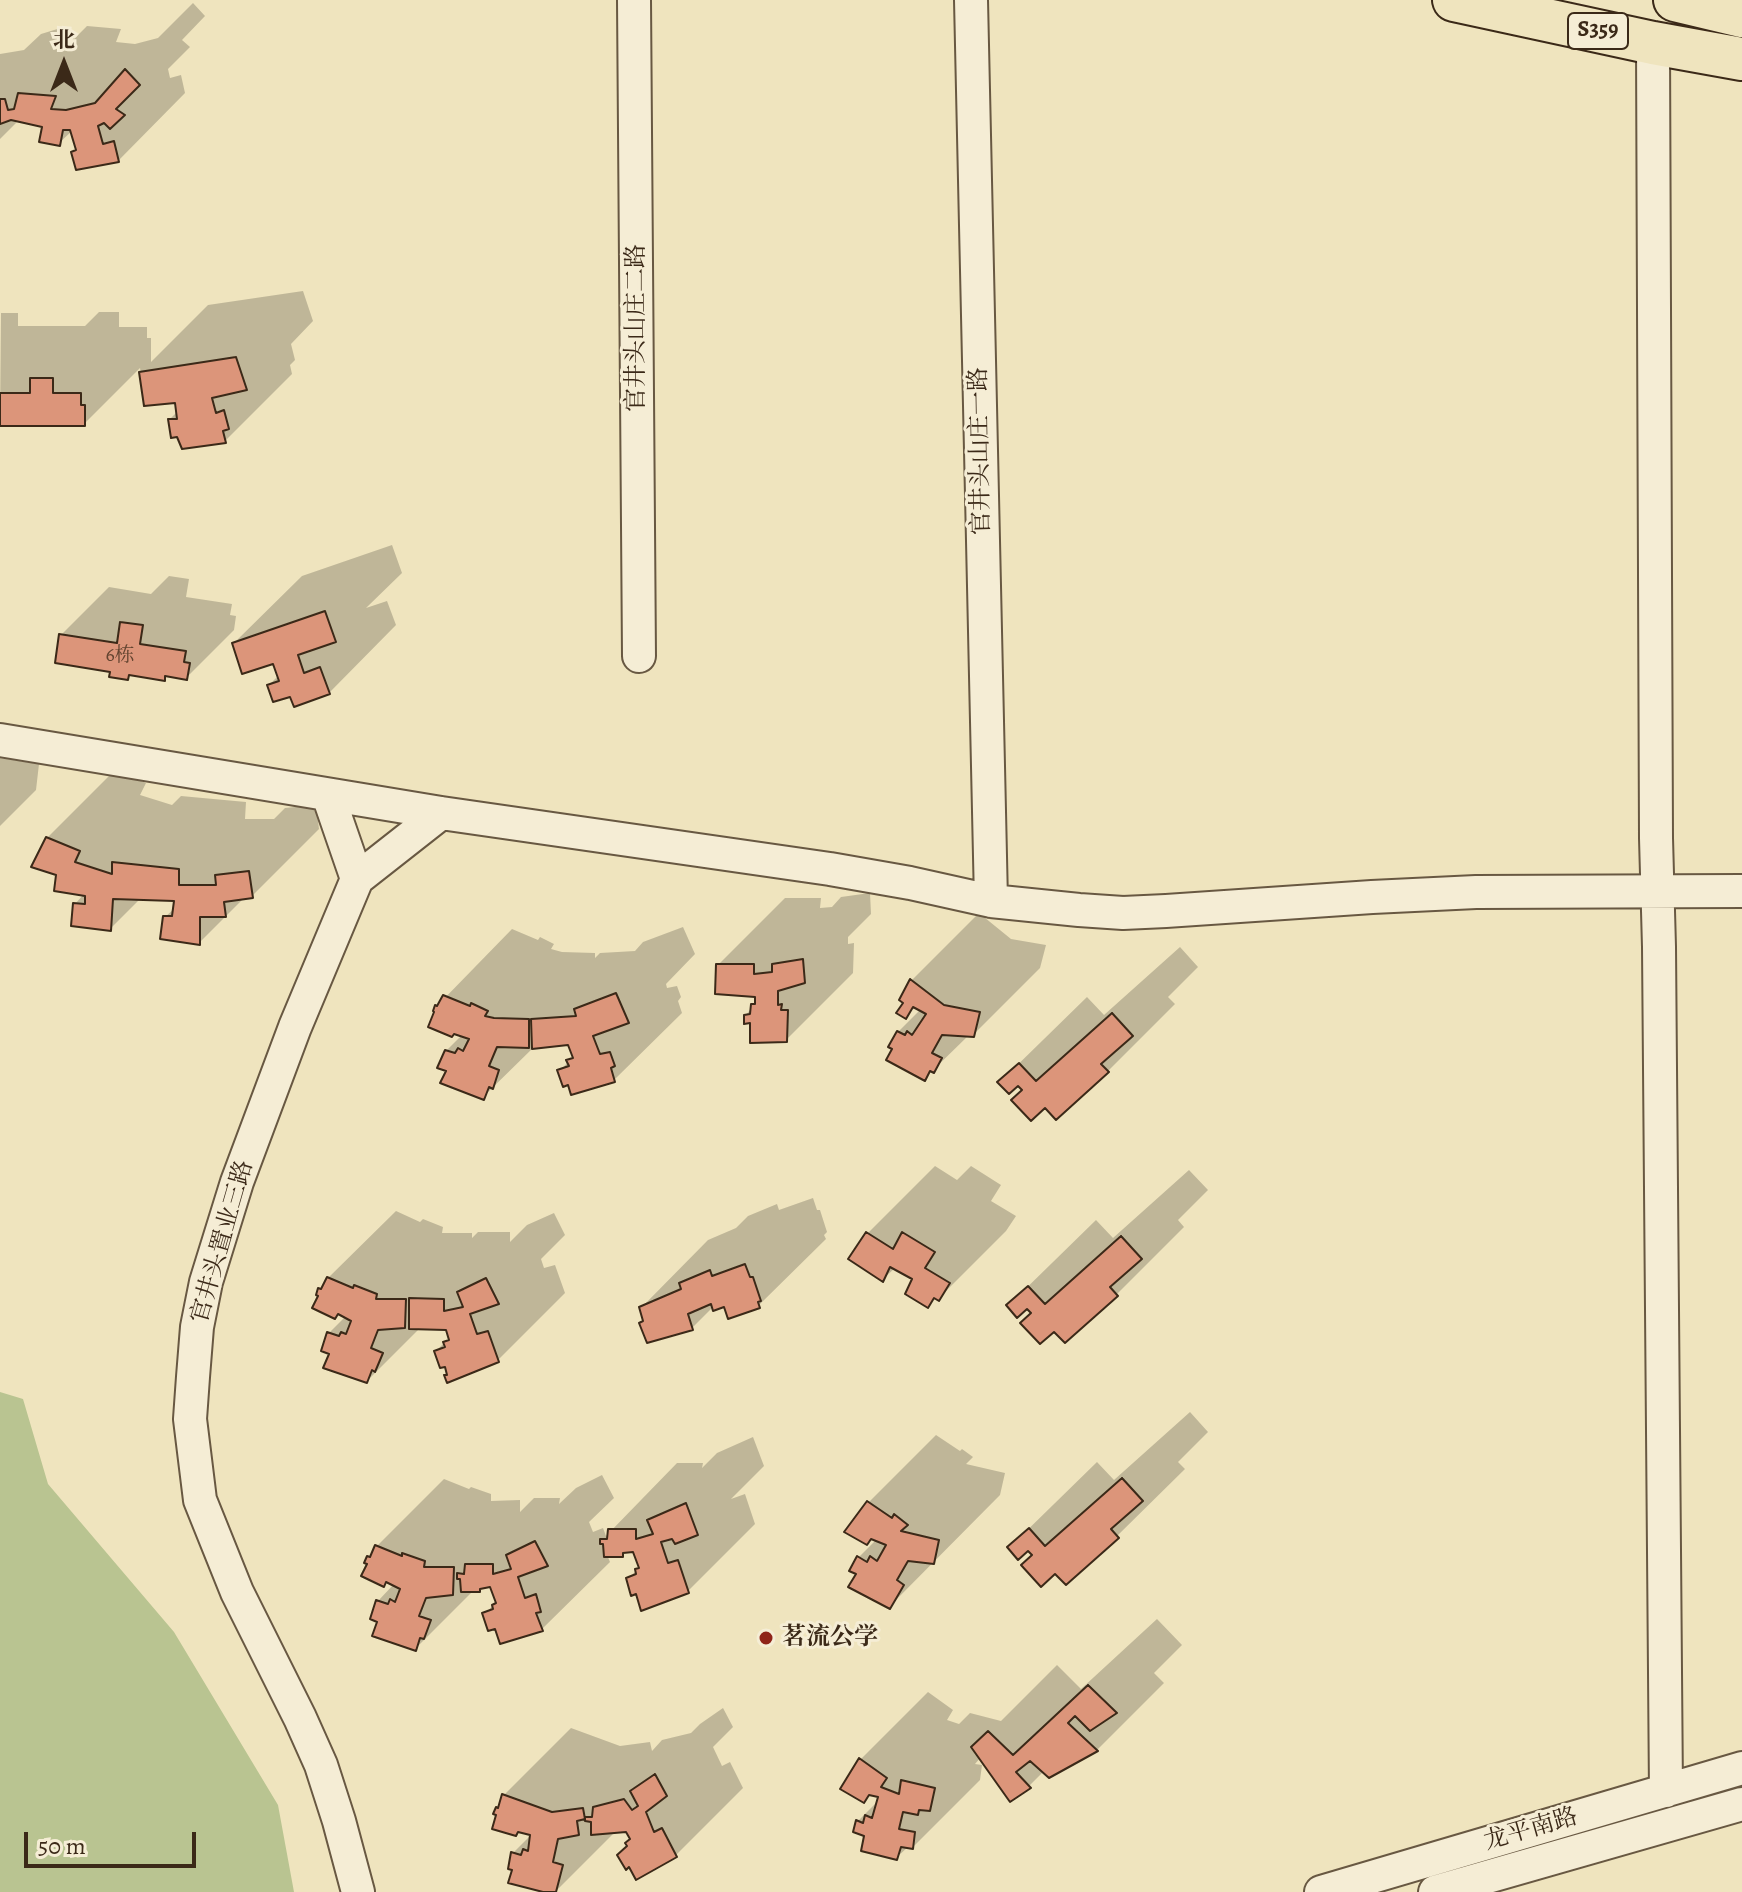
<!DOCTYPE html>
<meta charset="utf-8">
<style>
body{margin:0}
#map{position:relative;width:1742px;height:1892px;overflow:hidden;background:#efe4be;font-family:Alegreya,"Noto Serif SC",serif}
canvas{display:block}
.north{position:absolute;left:24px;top:24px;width:80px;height:80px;-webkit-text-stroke:6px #f5edd5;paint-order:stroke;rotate:0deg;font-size:22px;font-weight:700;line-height:32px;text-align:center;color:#3b2918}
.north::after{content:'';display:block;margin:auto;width:28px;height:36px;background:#3b2918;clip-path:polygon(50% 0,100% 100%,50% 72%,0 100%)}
.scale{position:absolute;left:24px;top:1832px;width:172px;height:36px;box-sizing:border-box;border:4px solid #3b2918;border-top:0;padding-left:10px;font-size:24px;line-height:28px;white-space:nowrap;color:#3b2918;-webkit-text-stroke:6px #f5edd5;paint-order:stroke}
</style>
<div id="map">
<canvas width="1742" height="1892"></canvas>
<div class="north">北</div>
<div class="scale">50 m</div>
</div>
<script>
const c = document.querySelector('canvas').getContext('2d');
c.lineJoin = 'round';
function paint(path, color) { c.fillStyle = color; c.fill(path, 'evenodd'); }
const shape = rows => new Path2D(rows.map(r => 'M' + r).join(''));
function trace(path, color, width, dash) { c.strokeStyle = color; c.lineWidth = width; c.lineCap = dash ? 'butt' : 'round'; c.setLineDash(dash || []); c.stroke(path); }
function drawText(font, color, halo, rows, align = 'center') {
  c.font = font + ' Alegreya,"Noto Serif SC",serif'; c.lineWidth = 6; c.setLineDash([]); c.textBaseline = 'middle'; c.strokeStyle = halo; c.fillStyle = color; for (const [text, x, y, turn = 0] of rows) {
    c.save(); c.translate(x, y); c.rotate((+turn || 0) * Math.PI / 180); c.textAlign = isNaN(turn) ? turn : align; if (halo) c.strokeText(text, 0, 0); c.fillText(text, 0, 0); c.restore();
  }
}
const green = shape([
 [0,1392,23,1399,48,1484,174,1632,278,1805,294,1892,0,1892]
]);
const shadow = shape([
 [193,3,205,16,182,40,190,47,168,69,170,78,181,75,185,93,118,161,73,152,77,148,72,131,59,143,44,125,19,120,0,139,0,54,24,50,41,34,64,27,66,33,72,32,74,39,87,26,121,29,116,42,135,44,158,38],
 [303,291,313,321,291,344,295,360,290,365,292,374,225,441,178,435,170,419,178,411,176,401,146,404,140,368,84,424,0,424,1,313,18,313,18,326,85,326,99,312,119,312,119,327,147,327,147,338,151,338,151,362,208,305],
 [392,545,402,573,366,608,387,601,396,625,329,693,292,694,269,685,279,675,274,661,234,643,302,576],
 [169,576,189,579,186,597,232,604,230,615,236,616,234,630,187,677,168,674,164,679,132,673,127,678,61,635,109,587,151,594],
 [0,758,39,764,36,790,0,826],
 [115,770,146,783,140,795,172,805,181,796,246,802,245,819,274,819,285,808,316,805,319,829,252,896,245,897,199,943,165,917,175,908,176,899,141,898,110,929,75,904,84,894,58,874,47,838],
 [870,893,871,914,848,937,848,944,854,943,853,973,786,1040,752,1021,746,1015,757,1001,756,995,718,965,785,898,821,898,820,908,832,907,841,897],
 [979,913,1011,939,1046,945,1040,968,973,1035,969,1035,925,1078,898,1032,921,1009,915,1006,905,1016,905,1003,901,1000,912,980],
 [683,927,695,954,666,984,667,988,677,986,681,997,678,1001,682,1013,614,1080,569,1082,560,1071,574,1055,569,1043,534,1047,483,1097,448,1070,446,1051,462,1035,437,1006,512,929,538,940,540,937,554,944,551,949,562,952,595,953,595,958,600,953,635,951,643,942],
 [1180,947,1198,967,1168,997,1175,1004,1108,1071,1024,1089,1018,1083,1000,1082,1087,997,1104,1015],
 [935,1166,957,1180,971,1166,1001,1185,991,1201,1016,1216,1006,1231,939,1298,936,1297,928,1306,914,1278,895,1268,883,1279,868,1233],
 [1189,1170,1208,1190,1178,1220,1184,1227,1117,1294,1065,1341,1027,1306,1009,1305,1096,1220,1113,1238],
 [813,1198,817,1210,820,1210,827,1232,824,1235,826,1239,758,1306,725,1305,714,1306,692,1328,645,1320,641,1308,708,1240,736,1228,748,1216,777,1204,779,1210],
 [396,1211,420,1222,423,1219,443,1227,442,1233,472,1233,472,1238,478,1232,510,1232,510,1242,527,1225,554,1213,565,1235,541,1259,544,1268,555,1265,565,1293,498,1360,449,1374,446,1365,436,1351,450,1337,447,1328,421,1327,367,1381,331,1353,323,1350,329,1333,346,1316,320,1289,328,1278],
 [1190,1412,1208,1432,1178,1462,1185,1469,1117,1536,1034,1554,1028,1548,1010,1547,1097,1462,1114,1480],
 [936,1435,960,1451,962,1449,973,1457,966,1464,1005,1473,1000,1495,889,1607,859,1574,859,1557,877,1539,847,1531,869,1502],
 [753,1437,764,1466,731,1499,745,1494,755,1524,688,1591,638,1592,628,1579,641,1566,634,1550,627,1551,622,1555,607,1555,610,1562,542,1629,501,1642,496,1627,485,1614,497,1601,491,1584,483,1586,479,1590,474,1590,415,1649,380,1621,378,1601,394,1584,369,1557,377,1546,444,1479,469,1489,471,1487,491,1494,491,1501,520,1500,520,1512,534,1498,560,1498,559,1504,576,1488,602,1475,614,1498,589,1522,593,1532,603,1528,606,1536,677,1463,703,1463,702,1468,717,1453],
 [1157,1619,1182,1645,1154,1673,1164,1683,1097,1750,1049,1775,1044,1771,1029,1786,1010,1800,981,1757,975,1764,982,1765,980,1780,913,1847,909,1846,896,1858,866,1835,858,1821,879,1800,880,1795,871,1793,864,1800,861,1759,928,1692,953,1710,947,1720,959,1724,970,1713,1001,1721,1057,1665,1081,1689],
 [723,1708,733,1727,713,1747,722,1766,730,1762,743,1788,676,1855,629,1846,632,1838,627,1830,616,1831,555,1892,552,1892,514,1868,513,1853,532,1834,501,1805,504,1795,571,1728,620,1746,650,1742,652,1751,662,1740,691,1733,700,1724]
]);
const building = shape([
 [125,69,140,85,116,109,125,115,110,129,104,123,98,126,103,144,114,141,119,162,76,170,71,152,76,150,70,130,63,130,60,146,39,142,42,127,11,120,0,124,0,99,5,99,8,110,14,109,18,93,56,96,51,109,66,110,95,103,125,69],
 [236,357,247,390,212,398,216,413,224,410,229,429,223,431,226,443,182,449,177,437,171,438,168,419,177,419,175,403,144,406,139,372,236,357],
 [30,378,53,378,53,393,81,393,81,405,85,405,85,426,0,426,0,393,30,393,30,378],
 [325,611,336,642,298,655,304,673,320,667,330,694,294,707,290,697,273,702,267,685,279,681,273,664,242,674,232,643,325,611],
 [120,622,143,625,140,644,186,651,184,662,190,663,187,680,165,676,165,681,129,675,128,680,109,677,110,672,55,663,59,634,117,643,120,622],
 [46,837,80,851,75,862,112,874,112,862,179,869,179,885,216,885,215,875,249,871,253,898,224,902,226,917,200,917,200,945,160,939,163,916,172,916,174,901,113,899,111,931,71,926,73,903,85,904,85,896,54,891,56,875,31,867,46,837],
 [803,959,805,983,778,991,778,1005,782,1004,781,1010,788,1010,787,1042,750,1043,750,1023,744,1024,744,1015,750,1014,751,1004,755,1004,755,997,715,994,716,964,754,964,754,974,772,972,772,964,803,959],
 [910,979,944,1005,980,1012,974,1037,942,1035,932,1053,942,1058,934,1073,930,1071,925,1081,886,1060,892,1049,888,1047,897,1031,905,1035,907,1031,912,1035,926,1014,913,1007,906,1019,896,1013,903,1003,899,1000,910,979],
 [616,993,629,1023,593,1036,600,1054,610,1052,615,1066,611,1068,615,1082,571,1095,568,1085,563,1087,557,1070,569,1066,566,1060,573,1058,568,1045,532,1049,531,1019,576,1016,574,1009,616,993],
 [443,995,470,1006,471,1003,488,1011,485,1016,494,1018,529,1019,529,1048,497,1047,489,1066,499,1070,493,1089,489,1087,484,1100,440,1083,446,1071,437,1068,445,1050,455,1053,458,1048,463,1051,469,1039,454,1034,452,1037,428,1027,434,1012,433,1011,435,1005,437,1006,443,995],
 [1112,1013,1133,1036,1101,1064,1109,1072,1056,1120,1045,1108,1031,1121,1011,1100,1022,1090,1018,1086,1009,1094,997,1082,1019,1063,1036,1081,1112,1013],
 [866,1232,893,1249,902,1232,935,1252,925,1268,950,1283,939,1301,934,1298,928,1308,905,1294,912,1279,890,1267,883,1282,848,1259,866,1232],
 [1121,1236,1142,1259,1110,1287,1118,1296,1065,1343,1054,1332,1040,1344,1020,1323,1031,1313,1027,1309,1017,1318,1006,1305,1028,1286,1045,1304,1121,1236],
 [745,1264,750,1277,753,1277,761,1301,758,1302,760,1308,728,1319,724,1307,713,1311,711,1304,688,1314,693,1330,647,1343,639,1323,643,1321,639,1307,681,1289,679,1283,710,1270,712,1276,745,1264],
 [327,1277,353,1288,354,1285,377,1294,376,1299,406,1299,405,1328,378,1330,371,1348,383,1353,375,1372,372,1370,367,1383,323,1368,329,1354,321,1351,327,1332,339,1336,341,1332,346,1334,351,1321,338,1314,335,1319,312,1308,318,1296,316,1295,318,1288,321,1289,327,1277],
 [486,1278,499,1304,470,1314,477,1334,488,1331,499,1362,447,1383,444,1375,447,1375,445,1367,440,1368,434,1351,445,1347,443,1342,449,1340,446,1330,409,1329,409,1298,444,1299,444,1311,463,1307,457,1292,486,1278],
 [1122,1478,1143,1501,1111,1529,1119,1538,1066,1585,1055,1574,1041,1587,1021,1565,1032,1555,1028,1551,1018,1560,1007,1547,1029,1528,1045,1546,1122,1478],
 [867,1501,892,1518,894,1514,908,1525,901,1531,939,1540,934,1564,908,1561,897,1580,904,1585,890,1609,848,1587,856,1574,849,1571,857,1556,867,1562,870,1556,877,1561,886,1545,871,1539,867,1545,844,1532,867,1501],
 [686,1503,698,1535,675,1544,672,1539,661,1542,668,1563,678,1560,689,1593,641,1611,636,1594,631,1596,626,1578,636,1574,635,1569,639,1568,633,1552,623,1553,623,1557,604,1557,603,1544,600,1544,600,1539,607,1539,608,1529,636,1529,636,1539,653,1534,647,1520,686,1503],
 [535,1541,548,1566,518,1577,525,1598,536,1594,541,1612,536,1613,543,1631,500,1644,495,1629,488,1631,482,1613,493,1609,492,1605,496,1603,490,1587,480,1589,480,1592,461,1592,460,1579,457,1579,457,1573,464,1574,465,1564,493,1564,493,1574,511,1569,506,1555,535,1541],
 [375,1545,402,1556,402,1553,425,1561,424,1567,454,1567,453,1595,426,1598,419,1616,431,1620,424,1639,420,1638,416,1651,372,1636,377,1622,370,1619,376,1600,388,1604,390,1599,395,1602,400,1589,386,1582,384,1587,361,1576,367,1564,364,1563,367,1556,370,1557,375,1545],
 [1088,1685,1117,1713,1090,1731,1075,1716,1068,1723,1098,1751,1049,1778,1030,1761,1016,1772,1031,1788,1010,1802,971,1747,988,1731,1013,1755,1088,1685],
 [859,1758,887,1778,881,1787,899,1794,901,1780,935,1788,930,1811,919,1810,918,1815,903,1812,899,1829,915,1832,913,1849,901,1847,897,1860,861,1851,864,1836,853,1832,856,1820,863,1823,865,1815,872,1818,878,1797,869,1795,864,1803,840,1789,859,1758],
 [655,1774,667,1796,646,1812,654,1832,662,1828,677,1857,636,1880,629,1867,626,1870,617,1855,627,1846,625,1843,630,1839,626,1832,591,1835,591,1822,585,1821,585,1817,592,1817,593,1807,624,1799,632,1810,638,1806,630,1791,655,1774],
 [502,1794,552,1812,583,1808,585,1819,577,1821,579,1835,558,1839,553,1862,563,1865,556,1892,543,1892,508,1883,512,1870,508,1869,511,1852,521,1855,523,1849,528,1851,530,1835,518,1832,516,1836,492,1829,496,1815,493,1814,496,1807,498,1808,502,1794]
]);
const tertiary = shape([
 [634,0,639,656],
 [971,0,991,901],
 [1653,43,1656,838,1659,947,1666,1791],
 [0,740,441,813,830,869,910,883,991,901,1079,910,1123,913,1166,911,1372,897,1476,892,1742,891],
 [328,795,357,879],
 [358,1892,339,1821,321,1765,300,1718,237,1592,200,1500,190,1419,193,1377,197,1327,206,1282,237,1182,295,1027,357,879,441,813],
 [1321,1892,1742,1768],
 [1435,1892,1742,1804]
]);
const primary = shape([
 [1454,0,1653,43,1742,59],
 [1675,0,1742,16]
]);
const markers = [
 [766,1638,8,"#8f2418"]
];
const numberNames = [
 ["6栋",120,656]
];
const shields = [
 [1598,31,60]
];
const shieldNames = [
 ["S359",1598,31]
];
const streetNames = [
 ["官井头山庄二路",637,328,-90],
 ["官井头山庄一路",981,451,-91],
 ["官井头置业三路",223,1242,-74],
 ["龙平南路",1531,1830,-16]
];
const poiNames = [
 ["茗流公学",782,1638]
];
paint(green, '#b9c491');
paint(shadow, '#0003');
paint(building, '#dc957a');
trace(building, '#3b2918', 2);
trace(tertiary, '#685842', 36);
trace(primary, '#3b2918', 46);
trace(tertiary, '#f5edd5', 32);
trace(primary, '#efe4be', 42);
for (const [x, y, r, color] of markers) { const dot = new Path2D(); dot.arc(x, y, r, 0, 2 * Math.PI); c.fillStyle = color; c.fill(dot); trace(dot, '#f5edd5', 3); }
drawText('20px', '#634430', null, numberNames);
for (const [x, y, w] of shields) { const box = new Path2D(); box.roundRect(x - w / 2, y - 18, w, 36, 6); c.fillStyle = '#f5edd5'; c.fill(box); trace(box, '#3b2918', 2); }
drawText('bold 22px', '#3b2918', null, shieldNames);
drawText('24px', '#3b2918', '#f5edd5', streetNames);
drawText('bold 24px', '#3b2918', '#f5edd5', poiNames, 'left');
</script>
